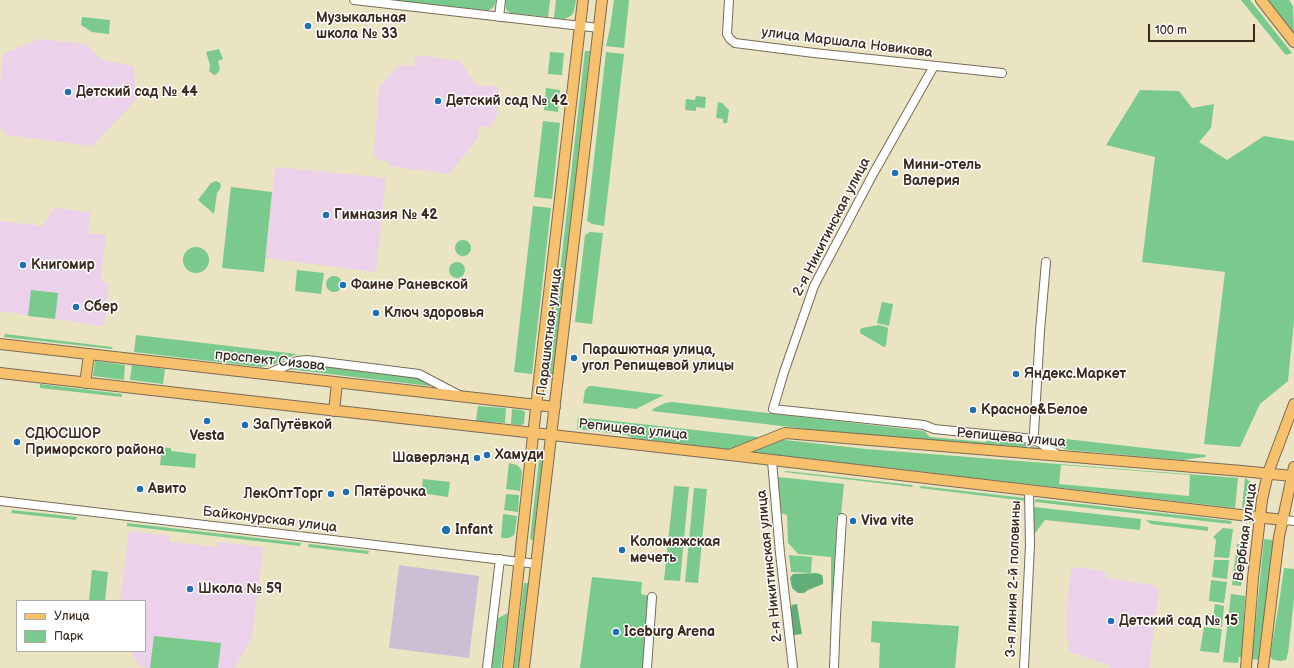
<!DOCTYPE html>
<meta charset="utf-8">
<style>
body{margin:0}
#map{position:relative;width:1294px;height:668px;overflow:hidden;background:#ebe4c3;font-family:"Balsamiq Sans",sans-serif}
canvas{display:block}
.legend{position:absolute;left:16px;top:600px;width:130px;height:52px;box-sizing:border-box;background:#fff;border:1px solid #b1aaa5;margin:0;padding:5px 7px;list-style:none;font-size:12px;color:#3b2a1e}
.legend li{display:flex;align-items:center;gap:8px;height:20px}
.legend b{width:20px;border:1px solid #b1aaa5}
.scale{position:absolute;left:1148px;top:24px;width:107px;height:18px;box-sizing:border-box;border:2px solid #3b2a1e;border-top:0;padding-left:5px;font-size:12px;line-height:14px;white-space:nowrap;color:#3b2a1e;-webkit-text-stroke:3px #fff;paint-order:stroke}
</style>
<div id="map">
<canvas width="1294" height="668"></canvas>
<ul class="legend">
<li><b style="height:5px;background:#f7c06c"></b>Улица</li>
<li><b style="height:11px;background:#79ca8c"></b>Парк</li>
</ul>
<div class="scale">100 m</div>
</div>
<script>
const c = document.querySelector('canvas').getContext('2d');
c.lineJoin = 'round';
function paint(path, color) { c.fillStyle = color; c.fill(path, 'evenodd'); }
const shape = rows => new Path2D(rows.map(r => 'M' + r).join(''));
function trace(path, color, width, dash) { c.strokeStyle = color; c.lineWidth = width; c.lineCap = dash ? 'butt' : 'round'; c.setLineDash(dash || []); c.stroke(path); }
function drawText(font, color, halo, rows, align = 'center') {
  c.font = font + ' "Balsamiq Sans",sans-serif'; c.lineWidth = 3; c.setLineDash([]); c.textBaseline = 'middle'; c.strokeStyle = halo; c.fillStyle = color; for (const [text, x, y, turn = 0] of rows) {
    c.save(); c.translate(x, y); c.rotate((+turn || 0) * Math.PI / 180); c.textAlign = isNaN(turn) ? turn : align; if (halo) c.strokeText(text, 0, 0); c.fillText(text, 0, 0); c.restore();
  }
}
const built = shape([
 [39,39,85,44,103,60,134,66,136,100,92,146,5,135,0,126,0,85,3,54],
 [416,55,460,61,476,85,499,87,497,115,493,120,492,127,479,126,477,139,449,174,389,166,389,162,380,161,374,154,379,87,399,65,414,66],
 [275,167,386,178,376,272,266,258],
 [54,208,90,212,88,233,106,235,101,280,109,284,104,326,0,311,0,221,43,226],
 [129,531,170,536,170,542,217,547,218,542,263,547,252,637,235,668,148,668,139,666,131,651,145,651,145,601,120,601],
 [1076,567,1104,571,1107,578,1151,585,1158,588,1159,591,1149,668,1110,668,1110,666,1070,652,1067,636,1067,607,1071,570,1073,568]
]);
const industrial = shape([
 [399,565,479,576,469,658,389,648]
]);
const green = shape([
 [393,0,496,0,494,7,487,11],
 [505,0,550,0,548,17,510,13,506,9],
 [556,0,576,0,574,11,572,15,565,19,554,18],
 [614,0,628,0,629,1,624,48,606,46,610,28],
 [1241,0,1250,0,1292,53,1286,55,1284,53],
 [1268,0,1289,0,1293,6,1294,33],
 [82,17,110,20,109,34,92,32,81,25],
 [219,49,223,59,218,61,220,69,218,73,214,75,209,71,210,65,206,52],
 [585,51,590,51,553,377,548,377],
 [550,52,564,53,562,75,548,74],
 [606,52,624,54,604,226,592,224,587,221],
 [546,88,560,90,558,112,544,110],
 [1140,90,1179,91,1192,108,1214,104,1211,128,1199,142,1227,160,1264,136,1294,141,1294,321,1288,381,1260,404,1240,447,1204,444,1225,272,1142,262,1155,157,1106,145],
 [696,96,706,97,705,108,696,107,696,111,685,110,686,99,695,100],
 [718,102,722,103,729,110,727,123,723,123,723,119,716,118],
 [543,121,560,123,552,199,534,197],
 [216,181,220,183,221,187,217,193,214,214,198,200,211,183],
 [231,187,272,192,264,272,222,268],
 [533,206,551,208,532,374,514,372],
 [590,232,603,233,592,324,575,322,585,235],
 '455 248a8 8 0 1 1 16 0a8 8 0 1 1-16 0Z',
 '183 260a13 13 0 1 1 26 0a13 13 0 1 1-26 0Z',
 '449 270a8 8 0 1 1 16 0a8 8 0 1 1-16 0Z',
 [297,270,324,273,321,294,295,291],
 '326 284a8 8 0 1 1 16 0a8 8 0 1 1-16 0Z',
 [31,290,58,293,55,319,28,316],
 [882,302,893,304,889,326,877,323],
 [879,325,887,327,888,329,886,346,884,347,860,333,860,330,862,328],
 [5,334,112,347,112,349,4,337],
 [136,335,297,354,273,365,261,367,134,352],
 [95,361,125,365,124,380,93,376],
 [306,363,418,376,429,383,430,386,287,369,292,366],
 [132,365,165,369,163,384,130,380],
 [40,384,122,394,122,397,40,388],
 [589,386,592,386,664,395,636,409,583,403,585,390],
 [672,402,924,431,930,437,985,442,990,438,1021,442,1037,448,834,432,652,411,653,409,665,403],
 [478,406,506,408,505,423,476,421],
 [512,409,522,410,525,412,524,424,520,425,511,424],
 [578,417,866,449,1238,478,1235,508,632,438,627,435,577,429],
 [1061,465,1190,475,1189,496,1059,484],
 [1040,436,1206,455,1205,457,1182,460,1069,450,1044,443,1041,441],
 [162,447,171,448,171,451,196,454,195,468,160,465],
 [539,459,543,459,533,540,530,539],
 [509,463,517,465,521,469,522,472,520,491,506,489],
 [786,471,912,485,913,487,784,472],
 [778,477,844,484,841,515,837,515,833,608,831,607,831,557,798,554,788,543,787,515,781,513],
 [1245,478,1252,483,1253,487,1253,497,1250,505,1242,508],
 [423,479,450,482,448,497,421,493],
 [674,486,689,487,680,581,664,580],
 [921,486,1025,498,1026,501,920,488],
 [694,488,707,489,698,583,685,582],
 [506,494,519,495,518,512,504,510],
 [1036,499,1232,521,1231,524,1035,502],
 [1034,507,1141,519,1140,530,1045,520,1033,536],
 [12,510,77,517,76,520,11,513],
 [503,514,517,516,515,532,514,535,509,538,501,538],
 [1146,520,1208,527,1208,531,1151,524],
 [127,523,301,543,300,546,127,526],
 [1223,528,1233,529,1229,558,1214,557,1216,540,1213,537],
 [1264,539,1273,540,1260,660,1252,659],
 [309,544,369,551,368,554,308,547],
 [1237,544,1246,545,1241,586,1232,585],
 [789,555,812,557,811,573,791,572],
 [1214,560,1229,560,1227,579,1212,577],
 [1284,568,1294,569,1294,599,1288,653,1286,660,1281,661,1273,660,1270,656,1279,603],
 [92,570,108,572,105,601,89,601],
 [592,577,642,582,641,594,649,596,644,668,580,668],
 [1211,580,1227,582,1224,603,1209,601],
 [524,583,529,583,519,668,514,668],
 [1231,594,1245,596,1242,657,1239,657,1238,663,1223,662],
 [1215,604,1224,606,1222,627,1212,626],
 [508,613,501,668,490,668,496,619],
 [872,621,959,626,955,668,879,668,880,643,871,642],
 [1204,627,1222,629,1219,653,1200,651],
 [154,636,221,643,218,668,150,668]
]);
const forest = shape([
 [817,573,822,575,823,579,823,584,808,590,804,593,798,593,792,588,790,578,793,574],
 [797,604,802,634,794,635,790,611,792,605]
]);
const minor = shape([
 [354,0,599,28],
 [729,0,727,34,730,39,735,43,814,53,1002,73],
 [499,17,501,0],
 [934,66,873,174,814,286,784,372,773,409,924,425,934,429,1024,438,1033,440,1040,443,1058,455],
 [267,374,297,361,307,360,419,374,459,395],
 [1033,440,1034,433,1040,331,1046,262],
 [772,461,780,553,793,668],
 [0,501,537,564],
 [1283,520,1294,521],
 [487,668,500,559],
 [647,668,652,597],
 [834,668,836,615,842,518],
 [1024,668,1030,545,1029,490]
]);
const major = shape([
 [1261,0,1294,42],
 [0,344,555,407],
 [0,373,730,455,1283,520],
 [85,383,89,355],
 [334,411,337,383],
 [732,454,785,433,1242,471,1292,476],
 [508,668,539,380,583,0],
 [524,668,602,0],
 [1246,668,1253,578,1262,500,1268,473,1294,404],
 [1263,668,1279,537,1294,467]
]);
const markers = [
 [308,26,4,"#1f6fb2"],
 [68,92,4,"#1f6fb2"],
 [438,101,4,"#1f6fb2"],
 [895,173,4,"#1f6fb2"],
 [326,215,4,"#1f6fb2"],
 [23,265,4,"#1f6fb2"],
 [343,285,4,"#1f6fb2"],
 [76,307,4,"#1f6fb2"],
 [376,313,4,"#1f6fb2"],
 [574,358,4,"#1f6fb2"],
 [1016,374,4,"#1f6fb2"],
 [973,410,4,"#1f6fb2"],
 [207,421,4,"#1f6fb2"],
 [245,425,4,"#1f6fb2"],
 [17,442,4,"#1f6fb2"],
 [487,455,4,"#1f6fb2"],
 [477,458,4,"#1f6fb2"],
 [140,489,4,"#1f6fb2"],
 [346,492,4,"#1f6fb2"],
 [331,494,4,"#1f6fb2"],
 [853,521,4,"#1f6fb2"],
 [446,530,5,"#1f6fb2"],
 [622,550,4,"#1f6fb2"],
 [190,589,4,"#1f6fb2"],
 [1111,621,4,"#1f6fb2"],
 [616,632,4,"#1f6fb2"]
];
const poiNames = [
 ["Музыкальная",316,18],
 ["школа № 33",316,34],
 ["Детский сад № 44",76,92],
 ["Детский сад № 42",446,101],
 ["Мини-отель",903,165],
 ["Валерия",903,181],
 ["Гимназия № 42",334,215],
 ["Книгомир",31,265],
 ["Фаине Раневской",351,285],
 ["Сбер",84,307],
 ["Ключ здоровья",384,313],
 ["Парашютная улица,",582,350],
 ["угол Репищевой улицы",582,366],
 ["Яндекс.Маркет",1024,374],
 ["Красное&Белое",981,410],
 ["ЗаПутёвкой",253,425],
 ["СДЮСШОР",25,434],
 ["Приморского района",25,450],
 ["Vesta",207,436,"center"],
 ["Хамуди",495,455],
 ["Шаверлэнд",469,458,"right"],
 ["Авито",148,489],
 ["Пятёрочка",354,492],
 ["ЛекОптТорг",323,494,"right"],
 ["Viva vite",861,521],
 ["Infant",455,530],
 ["Коломяжская",630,542],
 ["мечеть",630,558],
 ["Школа № 59",198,589],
 ["Детский сад № 15",1119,621],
 ["Iceburg Arena",624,632]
];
const streetNames = [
 ["улица Маршала Новикова",847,43,7],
 ["2-я Никитинская улица",832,227,-63],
 ["Парашютная улица",550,332,-83],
 ["проспект Сизова",270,361,6],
 ["Репищева улица",633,430,6],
 ["Репищева улица",1011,438,5],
 ["Байконурская улица",270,520,7],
 ["Вербная улица",1246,532,-82],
 ["2-я Никитинская улица",770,566,-96],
 ["3-я линия 2-й половины",1014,579,-88]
];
paint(built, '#ecd1ea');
paint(industrial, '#cbbfd5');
paint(green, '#79ca8c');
paint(forest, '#62ae78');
trace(minor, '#796b58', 10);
trace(major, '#796b58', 12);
trace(minor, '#fff', 8);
trace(major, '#f7c06c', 10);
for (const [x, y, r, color] of markers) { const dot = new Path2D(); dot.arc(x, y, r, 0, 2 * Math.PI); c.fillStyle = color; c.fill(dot); trace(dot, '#fff', 1.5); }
drawText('bold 14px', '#3b2a1e', '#fff', poiNames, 'left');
drawText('14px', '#3b2a1e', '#fff', streetNames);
</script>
